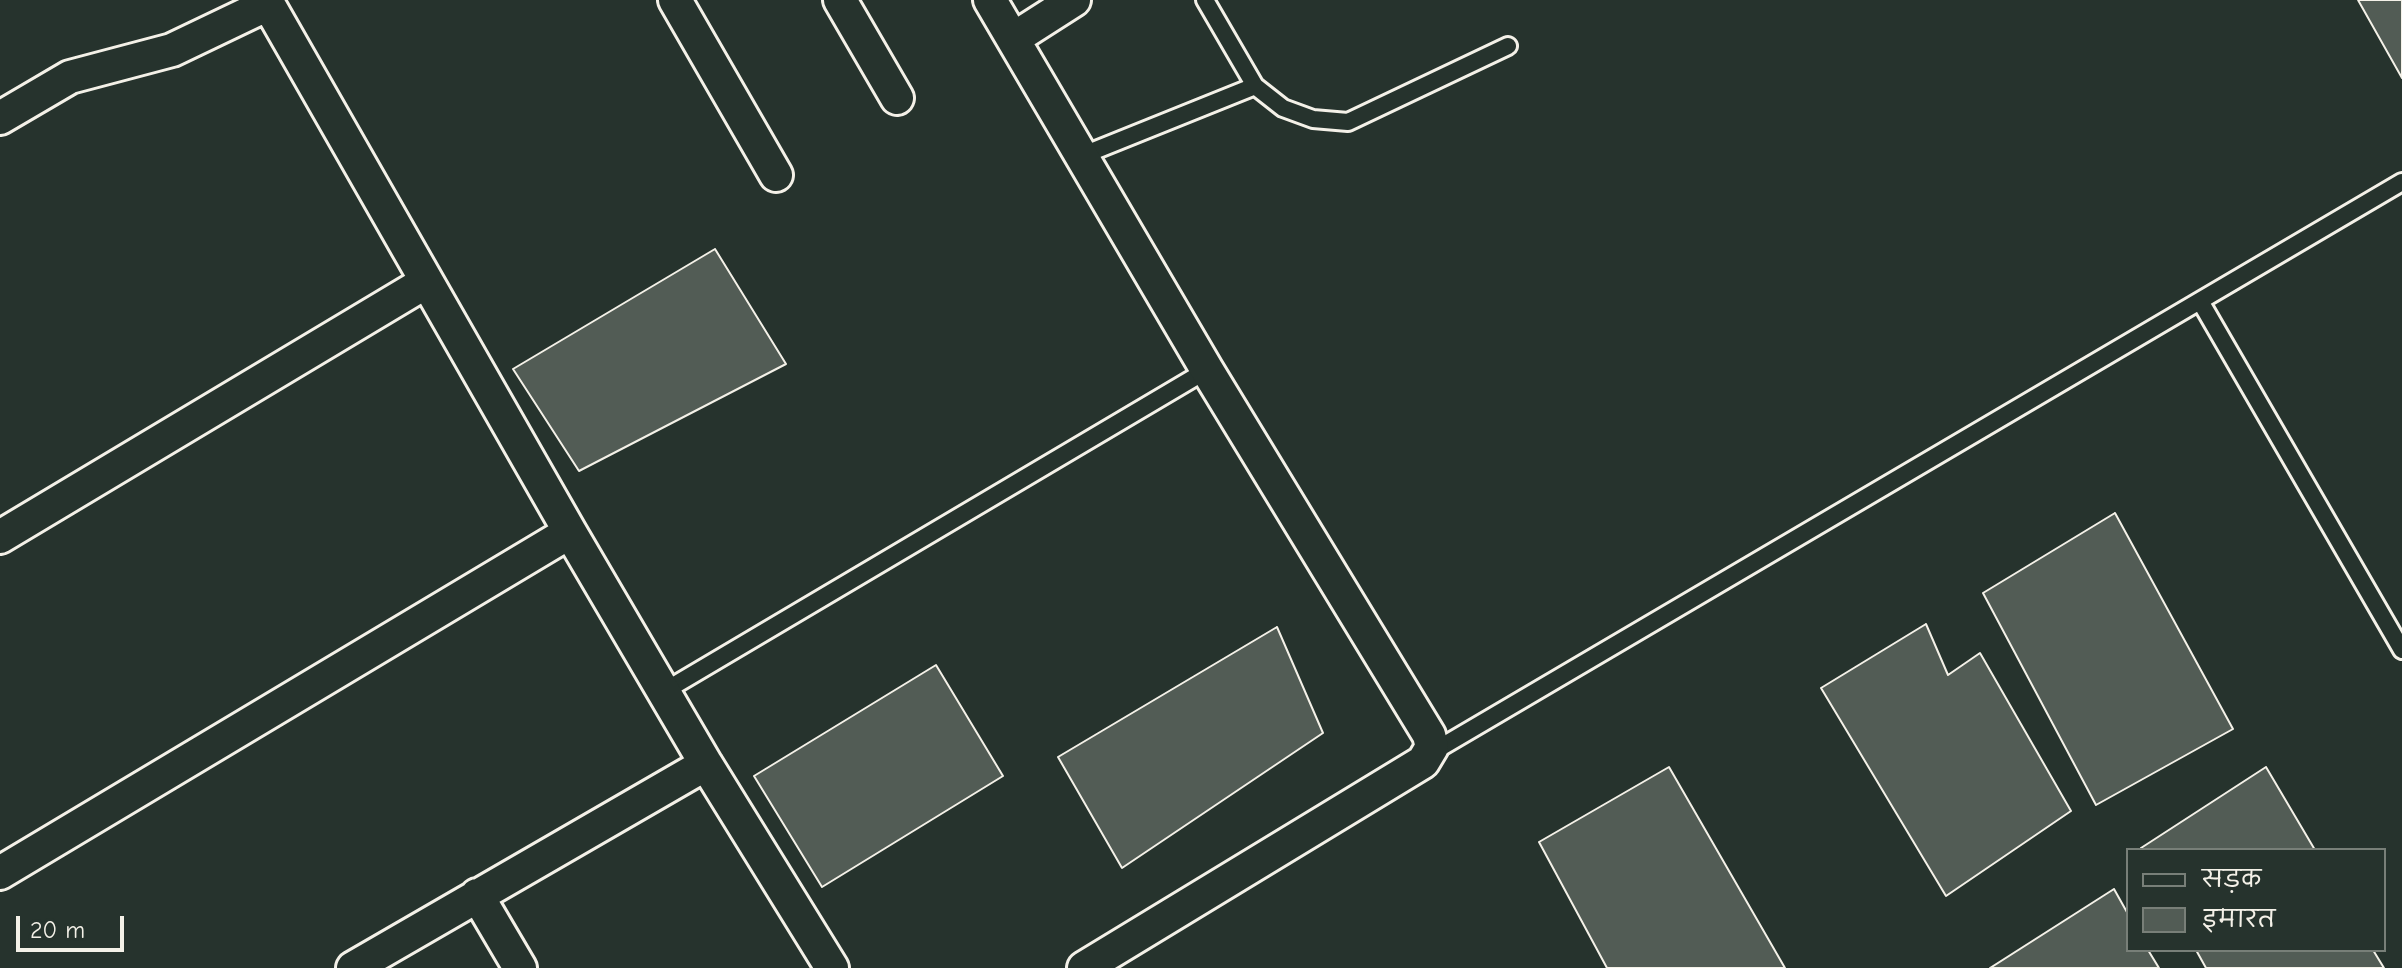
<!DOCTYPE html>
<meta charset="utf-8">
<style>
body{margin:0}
#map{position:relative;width:2402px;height:968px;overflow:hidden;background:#26332d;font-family:"Comic Neue","Playpen Sans Deva",sans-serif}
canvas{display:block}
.legend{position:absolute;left:2126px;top:848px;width:260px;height:104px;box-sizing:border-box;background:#26332d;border:2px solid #787f78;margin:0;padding:10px 14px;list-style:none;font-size:24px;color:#f4f1e8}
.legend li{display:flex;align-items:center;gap:16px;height:40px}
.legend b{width:40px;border:2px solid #787f78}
.scale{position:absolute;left:16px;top:916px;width:108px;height:36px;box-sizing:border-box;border:4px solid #f4f1e8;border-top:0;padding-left:10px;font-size:24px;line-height:28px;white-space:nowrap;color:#f4f1e8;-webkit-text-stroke:6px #26332d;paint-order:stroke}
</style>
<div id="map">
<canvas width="2402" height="968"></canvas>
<ul class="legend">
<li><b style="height:10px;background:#26332d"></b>सड़क</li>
<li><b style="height:22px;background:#525c55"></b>इमारत</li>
</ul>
<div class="scale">20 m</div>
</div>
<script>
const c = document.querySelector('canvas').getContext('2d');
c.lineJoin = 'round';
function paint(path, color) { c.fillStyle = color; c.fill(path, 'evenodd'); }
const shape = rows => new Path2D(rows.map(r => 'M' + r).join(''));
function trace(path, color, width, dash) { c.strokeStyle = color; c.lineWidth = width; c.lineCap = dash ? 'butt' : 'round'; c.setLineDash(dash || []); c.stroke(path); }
const building = shape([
 [2358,0,2402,0,2402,78,2358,0],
 [715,249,786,364,579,471,513,369,715,249],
 [2115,513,2233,729,2096,805,1983,593,2115,513],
 [1926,624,1948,675,1980,653,2071,811,1946,896,1821,688,1926,624],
 [1277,627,1323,733,1122,868,1058,757,1277,627],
 [936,665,1003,776,822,887,754,776,936,665],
 [1669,767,1785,968,1607,968,1539,842,1669,767],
 [2266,767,2315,850,2143,850,2141,848,2266,767],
 [2114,889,2128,914,2128,950,2148,950,2159,968,1990,968,2114,889],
 [2196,950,2373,950,2384,968,2206,968,2196,950]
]);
const service = shape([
 [1205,0,1255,86,1283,108,1313,119,1348,122,1508,46],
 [1081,156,1255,86],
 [2200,301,2402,650],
 [663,692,1207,370],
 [1431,753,2402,182]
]);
const minor = shape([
 [266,0,570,532,706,764,832,968],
 [675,0,776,175],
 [840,0,897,98],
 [990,0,1207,370,1429,735,1432,747,1423,762,1084,968],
 [1013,39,1074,0],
 [0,118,70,77,172,50,268,4],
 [0,537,426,282],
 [0,873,570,532],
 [477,895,520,968],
 [353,968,706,764]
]);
paint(building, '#525c55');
trace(building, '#f4f1e8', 2);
trace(service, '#f4f1e8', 22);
trace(minor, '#f4f1e8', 38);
trace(service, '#26332d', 16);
trace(minor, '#26332d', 32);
</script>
